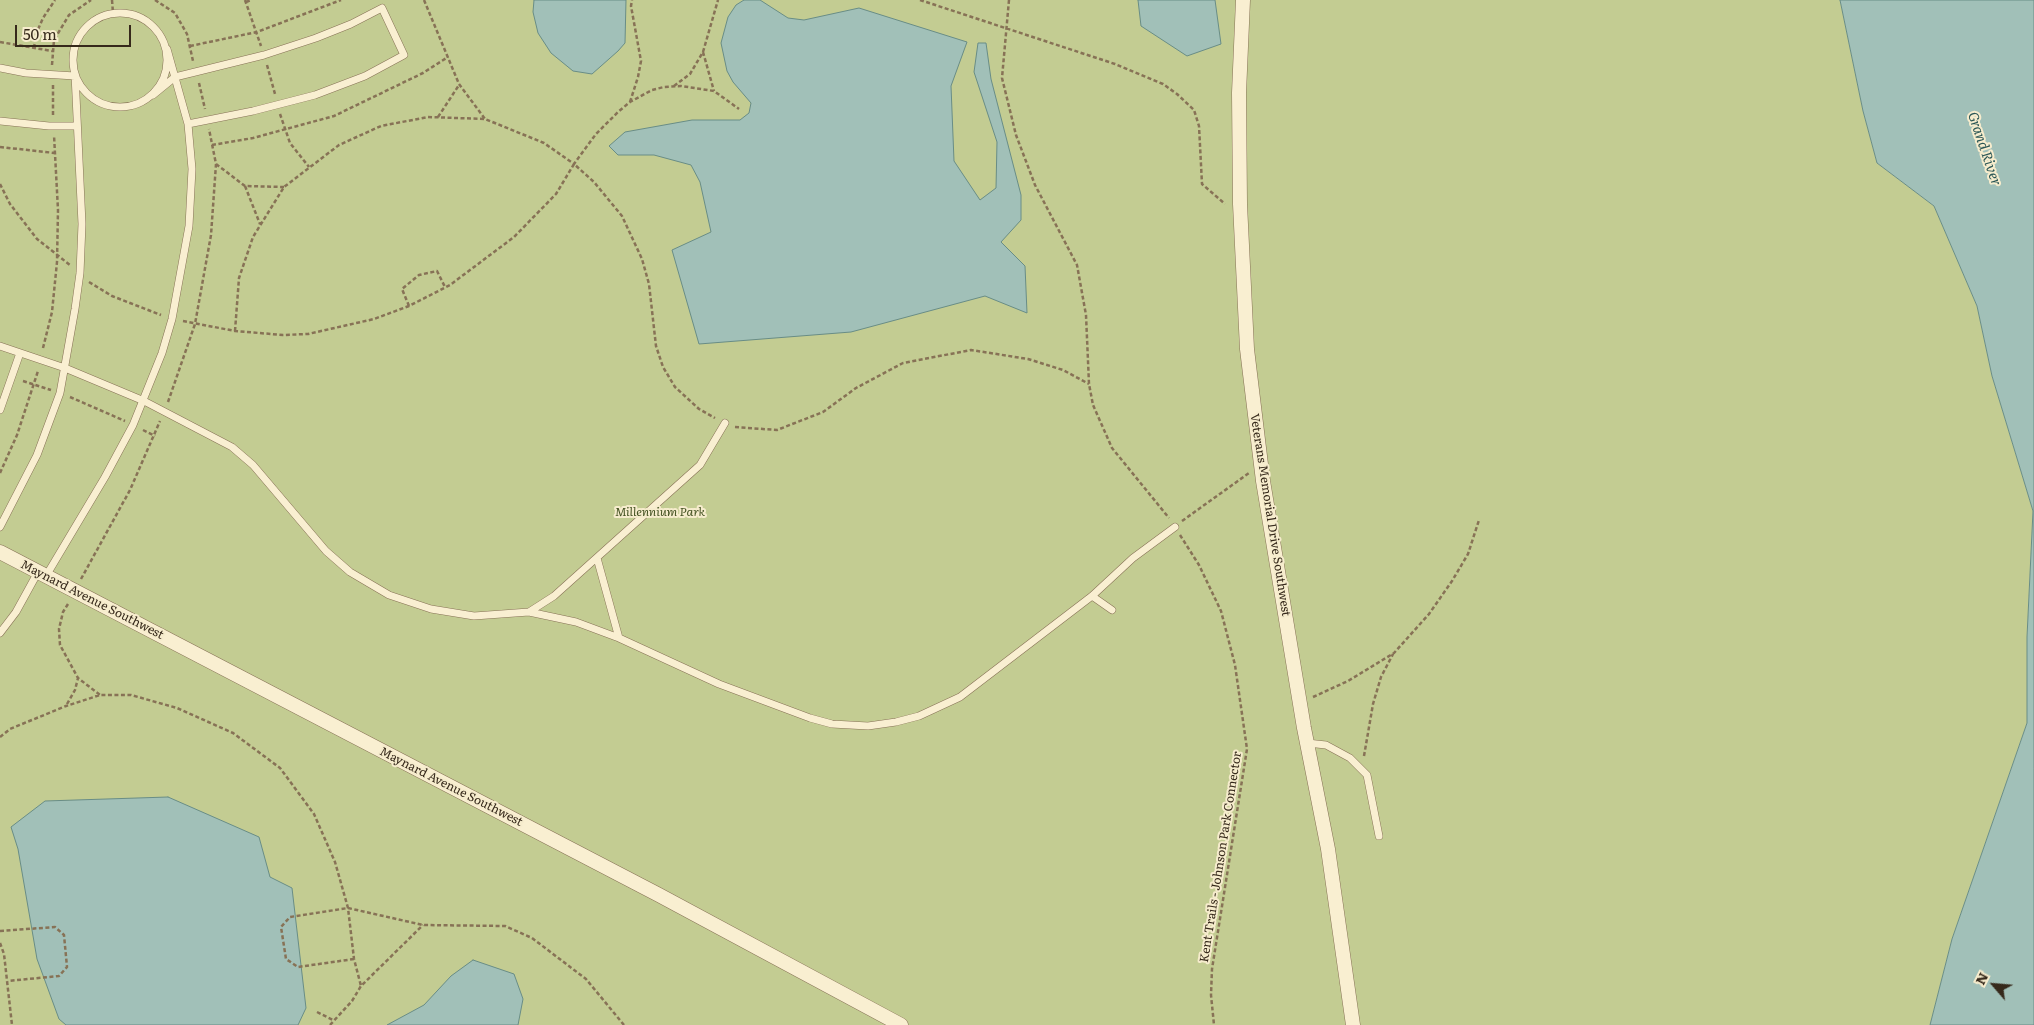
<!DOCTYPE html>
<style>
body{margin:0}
#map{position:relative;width:2034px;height:1025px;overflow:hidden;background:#eee2be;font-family:Literata,serif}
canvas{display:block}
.north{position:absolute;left:1969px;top:960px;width:50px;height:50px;-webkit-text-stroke:4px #f6eccd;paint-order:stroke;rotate:297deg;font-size:14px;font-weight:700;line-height:20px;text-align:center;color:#36291b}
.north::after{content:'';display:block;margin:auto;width:18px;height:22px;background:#36291b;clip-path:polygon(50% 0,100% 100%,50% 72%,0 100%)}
.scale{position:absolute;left:15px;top:25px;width:116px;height:22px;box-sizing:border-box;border:2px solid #36291b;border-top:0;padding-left:6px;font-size:15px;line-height:18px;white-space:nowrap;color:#36291b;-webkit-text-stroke:4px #f6eccd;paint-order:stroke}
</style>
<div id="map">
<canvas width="2034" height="1025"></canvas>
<div class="north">N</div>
<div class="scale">50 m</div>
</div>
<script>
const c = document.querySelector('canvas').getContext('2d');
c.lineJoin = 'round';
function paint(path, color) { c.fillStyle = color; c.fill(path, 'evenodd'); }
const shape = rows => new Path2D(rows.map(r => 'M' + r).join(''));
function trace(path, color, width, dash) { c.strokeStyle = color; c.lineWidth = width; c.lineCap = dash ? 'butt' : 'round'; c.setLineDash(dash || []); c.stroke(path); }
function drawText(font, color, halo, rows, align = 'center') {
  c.font = font + ' Literata,serif'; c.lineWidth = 4; c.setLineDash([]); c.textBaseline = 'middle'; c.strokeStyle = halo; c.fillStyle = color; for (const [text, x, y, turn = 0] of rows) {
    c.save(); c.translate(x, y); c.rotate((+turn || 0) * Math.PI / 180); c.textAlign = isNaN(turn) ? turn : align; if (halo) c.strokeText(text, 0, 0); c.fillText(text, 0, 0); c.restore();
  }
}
const green = shape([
 [0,0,1840,0,1863,111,1877,163,1934,206,1977,306,1992,376,2033,511,2027,637,2027,723,1952,939,1930,1025,0,1025]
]);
const water = shape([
 [534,0,626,0,625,43,618,51,592,74,573,71,551,53,538,33,533,12,534,0],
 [744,0,760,0,788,18,804,20,859,8,967,42,951,86,954,161,980,200,996,188,997,142,974,72,978,43,986,43,991,79,1021,195,1021,220,1001,242,1025,266,1027,313,985,296,851,332,699,344,672,250,711,232,700,182,691,165,654,155,618,155,609,146,625,132,692,120,740,120,749,113,751,103,733,82,727,71,721,43,728,17,736,5,744,0],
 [1138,0,1215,0,1221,44,1187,56,1141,26,1138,0],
 [1840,0,2034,0,2034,1025,1930,1025,1952,939,2027,723,2027,637,2033,511,1992,376,1977,306,1934,206,1877,163,1863,111,1840,0],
 [168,797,259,837,270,877,292,888,306,1008,298,1025,66,1025,59,1019,37,959,18,849,11,827,45,801,168,797],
 [473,960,514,974,523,999,518,1025,387,1025,424,1005,451,976,473,960]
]);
const path = shape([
 [112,0,113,13],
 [155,0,175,13,187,34,193,61],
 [245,0,261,46],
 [424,0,459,84,485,119],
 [920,0,1115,64,1163,84,1177,94,1194,110,1199,126,1202,184,1225,204],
 [1009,0,1002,78,1016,135,1035,185,1077,265,1086,315,1089,384,1093,405,1112,448,1169,518],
 [246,2,251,0],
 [0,42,52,51],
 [190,46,257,32,341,0],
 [34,48,36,34,43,18,55,0],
 [703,52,718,0],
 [52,65,54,40,69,15,91,0],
 [267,65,275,94],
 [199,83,205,109],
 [53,85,53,115],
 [674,86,690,74,703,52,714,91],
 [630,102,638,77,641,61,631,6,632,0],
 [280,114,290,143,309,167],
 [438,117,459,85],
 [212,145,253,138,334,116,423,73,448,57],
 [0,147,55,153],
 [216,164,245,186,284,187],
 [0,184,10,204,37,239,70,265],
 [245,186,260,224],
 [89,282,112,296,161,315],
 [409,306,402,289,419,275,437,271,445,287],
 [183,321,235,331,283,335,308,334,374,319,409,306,450,285,514,237,556,194,574,164,594,182,622,216,642,259,649,284,656,346,663,367,675,387,699,409,715,418],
 [235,331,239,278,253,237,284,187,339,145,381,126,428,117,485,119,544,143,574,164,596,134,618,112,630,102,652,90,664,87,681,86,714,91,739,109],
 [43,348,52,312,57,262,58,210,54,135],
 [23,381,51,390],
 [70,397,125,421],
 [168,402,195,324,211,235,216,164,209,129],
 [735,427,777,430,823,412,856,388,903,363,971,350,1028,359,1063,370,1089,384],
 [143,430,155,436],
 [0,473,17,435,38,371],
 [1182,521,1249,473],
 [1180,535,1199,565,1221,611,1235,665,1247,749,1212,969,1211,995,1214,1025],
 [81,579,130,490,160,421],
 [68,604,63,612,59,629,60,645,78,678,100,695],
 [1313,697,1348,681,1394,653,1429,614,1452,581,1468,554,1479,520],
 [67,704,75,690,78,678],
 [0,737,10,729,66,706,100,695,131,695,177,708,233,733,280,768,314,814,335,862,348,908,354,959,361,986],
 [1364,756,1373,704,1381,677,1393,654],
 [0,931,55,927,64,935,67,967,59,976,8,981],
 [0,943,4,954,12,1025],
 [354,959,298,967,286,959,281,927,290,917,348,908,423,925,505,926,532,938,586,979,624,1025],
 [317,1012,333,1020],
 [330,1025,352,1001,361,986,423,925]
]);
const lane = shape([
 '73 60a47 47 0 1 1 94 0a47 47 0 1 1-94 0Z',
 [0,68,26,73,75,76],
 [153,95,175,77,264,55,316,38,351,24,382,8,404,55,365,76,315,95,253,111,188,124],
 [0,121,49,126,77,126],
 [0,346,65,368,144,401,232,447,253,465,326,551,350,572,389,595,431,609,474,616,529,612,554,596,700,465,725,423],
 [0,410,20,353],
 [0,527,37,455,60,393,75,309,80,273,82,224,75,74],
 [46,576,105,477,133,425,162,353,172,319,189,226,192,169,188,124,167,49],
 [1092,596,1112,610],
 [529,612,576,622,619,638,597,558],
 [0,633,16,612,38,572],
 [619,638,719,684,810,718,832,724,868,726,896,722,919,716,960,697,1092,596,1133,558,1175,527],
 [1307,743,1326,745,1350,758,1367,775,1379,836]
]);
const street = shape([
 [1243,0,1239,93,1240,204,1247,349,1263,481,1304,728,1328,849,1353,1025],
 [0,552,659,895,901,1025]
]);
const parkNames = [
 ["Millennium Park",660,512]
];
const streetNames = [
 ["Veterans Memorial Drive Southwest",1270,515,81],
 ["Maynard Avenue Southwest",92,600,27],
 ["Maynard Avenue Southwest",451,787,27],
 ["Kent Trails - Johnson Park Connector",1221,857,-81]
];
const waterNames = [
 ["Grand River",1984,149,71]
];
paint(green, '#c3cc92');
paint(water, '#a1c0b8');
trace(water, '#698d86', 1);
trace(lane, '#877256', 8);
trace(street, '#877256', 15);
trace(path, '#877256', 2.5, [4, 2.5]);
trace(lane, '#f9efd1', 7);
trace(street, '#f9efd1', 14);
drawText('italic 12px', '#445222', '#f6eccd', parkNames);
drawText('12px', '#36291b', '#f6eccd', streetNames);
drawText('italic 14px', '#2a5655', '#f6eccd', waterNames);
</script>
